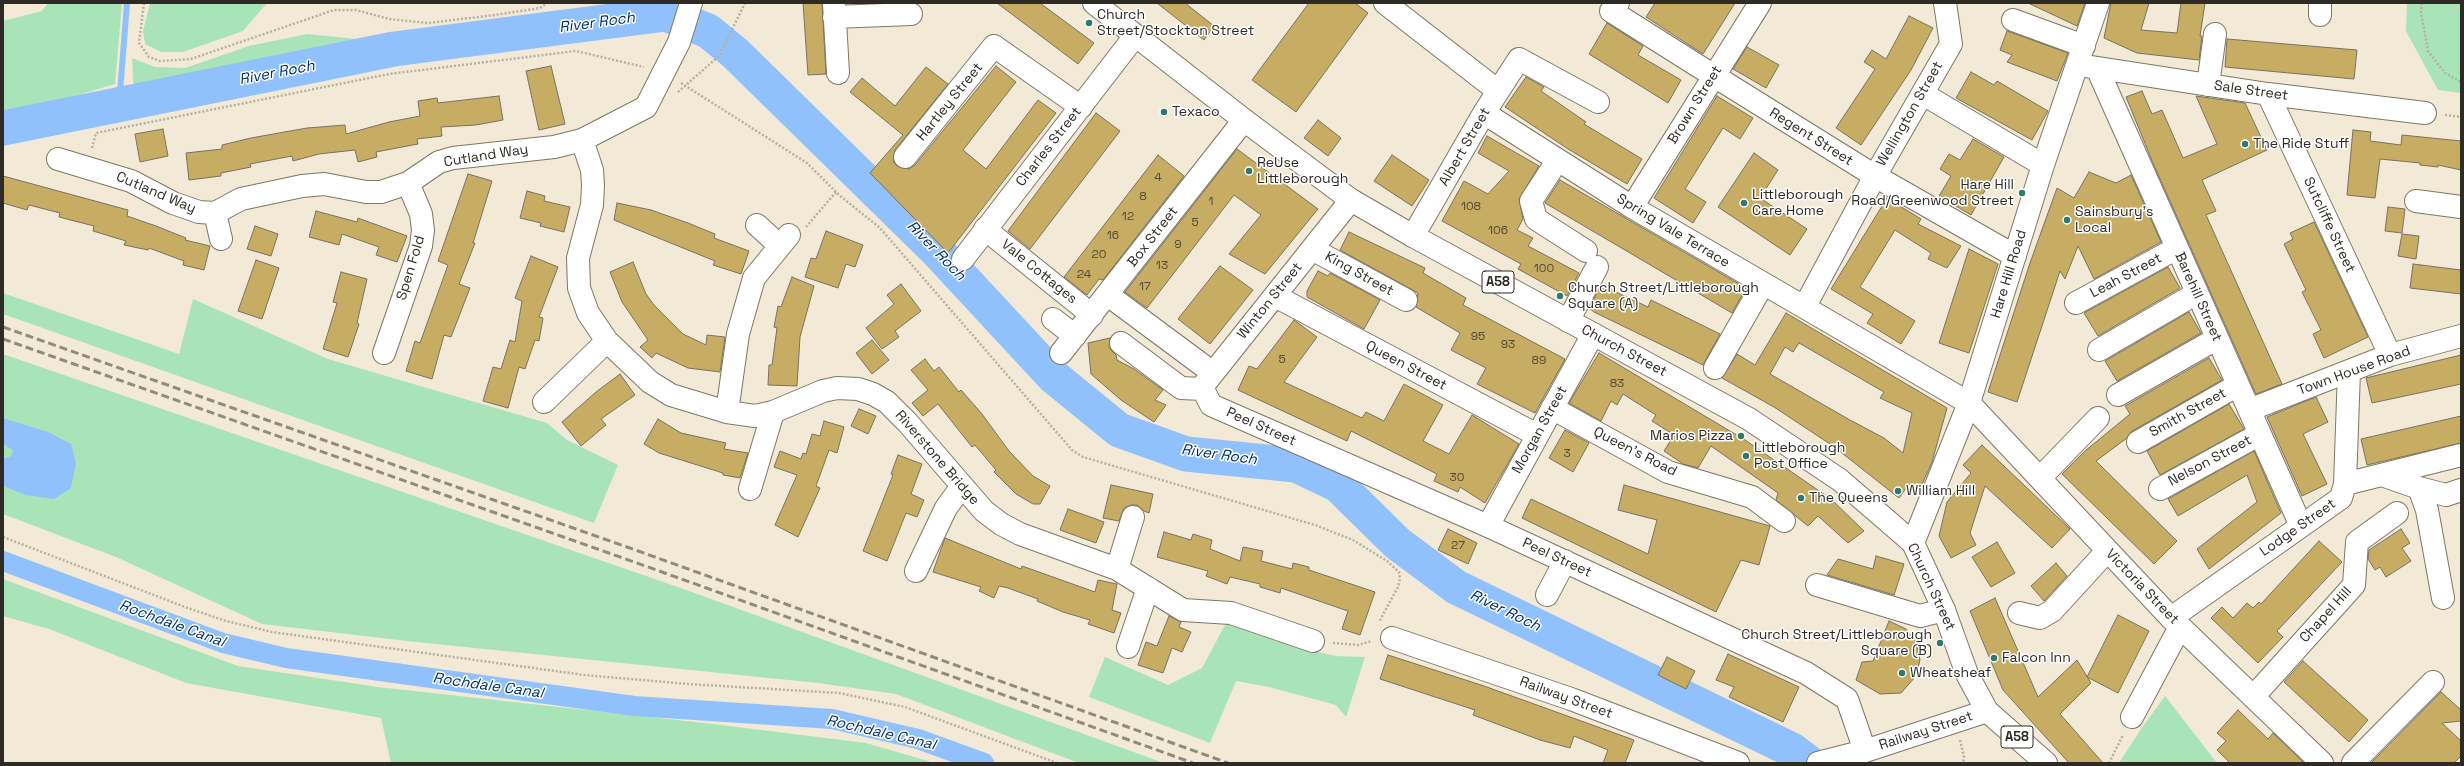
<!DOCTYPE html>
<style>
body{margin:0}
#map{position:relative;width:2464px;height:766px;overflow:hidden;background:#f2ead6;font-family:"Space Grotesk",sans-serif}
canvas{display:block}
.frame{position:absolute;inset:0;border:4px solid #2e2b24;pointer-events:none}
</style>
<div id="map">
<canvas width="2464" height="766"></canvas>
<div class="frame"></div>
</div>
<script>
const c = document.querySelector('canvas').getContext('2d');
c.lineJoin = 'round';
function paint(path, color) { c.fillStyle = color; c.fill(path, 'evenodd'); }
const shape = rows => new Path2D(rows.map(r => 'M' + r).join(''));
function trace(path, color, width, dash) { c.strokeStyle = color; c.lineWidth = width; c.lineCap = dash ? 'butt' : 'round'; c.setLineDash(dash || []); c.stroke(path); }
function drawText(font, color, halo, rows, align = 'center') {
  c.font = font + ' "Space Grotesk",sans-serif'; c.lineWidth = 3; c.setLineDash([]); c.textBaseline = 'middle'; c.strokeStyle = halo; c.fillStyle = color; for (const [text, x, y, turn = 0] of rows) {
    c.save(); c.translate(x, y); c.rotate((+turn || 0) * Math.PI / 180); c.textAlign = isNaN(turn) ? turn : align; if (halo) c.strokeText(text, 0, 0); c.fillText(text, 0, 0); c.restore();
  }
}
const green = shape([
 [48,3,122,3,115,84,51,103,3,111,3,21,42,11],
 [150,3,267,3,243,31,183,52,161,52,145,44,143,31],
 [2407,3,2461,3,2461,93,2438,90,2406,31],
 [307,34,367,40,367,48,134,95,132,58,155,67,185,68,249,46],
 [3,293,179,354,193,299,328,359,547,423,567,440,618,465,594,523,3,314],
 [3,354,678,587,1164,763,1079,763,896,694,818,683,416,642,262,624,116,557,3,514],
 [3,579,238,666,378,687,713,724,866,743,935,763,391,763,381,718,186,683,49,629,3,616],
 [1226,623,1304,649,1336,656,1365,657,1346,717,1336,705,1269,687,1236,681,1210,743,1089,697,1105,657,1168,685,1202,668],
 [2165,696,2217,763,2119,763,2141,729]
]);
const water = shape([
 [3,418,48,432,71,444,76,463,71,488,54,499,26,495,3,486,3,459,11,456,13,450,3,444]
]);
const stream = shape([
 [119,105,127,3]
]);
const canal = shape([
 [3,561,223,643,286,658,634,706,832,719,918,739,984,763]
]);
const river = shape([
 [3,128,394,49,666,14,708,31,735,53,938,252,1054,377,1119,430,1186,454,1296,465,1338,485,1397,543,1456,587,1792,750,1809,763]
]);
const building = shape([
 [803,3,822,3,826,74,808,75,803,3],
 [997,3,1040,3,1094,43,1078,64,997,3],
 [1157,3,1185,3,1214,26,1204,40,1157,3],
 [1309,3,1355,3,1368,13,1296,112,1252,80,1309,3],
 [1655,3,1735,3,1703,54,1646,17,1655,3],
 [2028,3,2085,3,2077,26,2028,3],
 [2111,3,2149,3,2141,30,2177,33,2181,3,2205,3,2200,36,2202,36,2199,60,2137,53,2104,38,2111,3],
 [1909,16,1933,28,1911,70,1861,145,1836,128,1875,69,1864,62,1872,50,1886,59,1909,16],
 [1607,23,1643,46,1638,55,1681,80,1668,103,1589,54,1607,23],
 [2007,31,2068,53,2057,81,2007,62,2012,55,2000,50,2007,31],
 [2227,39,2357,50,2354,79,2225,67,2227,39],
 [1747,47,1779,65,1766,88,1733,69,1747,47],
 [551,66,565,124,539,130,526,71,551,66],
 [996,66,1016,82,963,150,986,169,1038,100,1056,113,948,253,870,173,903,135,850,92,862,78,895,106,926,67,948,84,895,150,893,161,897,166,909,169,915,165,996,66],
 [1971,72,1994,85,1997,81,2048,111,2032,140,1956,98,1971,72],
 [1526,77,1544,87,1541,91,1586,122,1584,124,1642,159,1627,184,1568,149,1505,107,1526,77],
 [2142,91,2152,114,2162,110,2183,158,2217,144,2196,96,2245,103,2267,150,2202,180,2216,211,2206,215,2282,384,2256,394,2153,163,2126,97,2142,91],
 [499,96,503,120,476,125,441,127,442,136,417,139,418,144,376,152,377,157,358,162,355,150,319,154,293,161,292,156,250,164,251,167,221,173,221,176,189,180,186,153,222,149,222,145,251,138,307,128,345,125,346,134,389,122,420,116,418,101,437,98,438,103,499,96],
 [1717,96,1753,118,1740,139,1723,128,1685,189,1706,202,1693,223,1654,198,1717,96],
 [1096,113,1120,131,1030,249,1008,231,1096,113],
 [1318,120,1341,138,1328,156,1304,138,1318,120],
 [163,129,168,156,140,162,135,134,163,129],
 [2353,130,2371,132,2370,141,2401,145,2402,135,2461,141,2461,170,2438,165,2438,167,2420,165,2420,163,2380,159,2375,198,2347,195,2353,130],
 [1487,136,1539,166,1519,199,1523,219,1517,230,1533,238,1528,246,1579,273,1567,296,1518,269,1521,264,1442,221,1464,181,1488,194,1509,171,1478,153,1487,136],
 [1973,139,2004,157,1971,215,1939,196,1951,176,1940,169,1949,154,1960,160,1973,139],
 [1237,149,1318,209,1265,274,1229,254,1261,215,1234,195,1147,308,1125,292,1237,149],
 [1754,153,1778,170,1760,198,1807,229,1790,255,1718,207,1754,153],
 [1158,155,1184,176,1103,280,1099,279,1087,295,1064,277,1158,155],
 [1392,155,1429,180,1412,206,1374,181,1392,155],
 [2089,172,2116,183,2131,175,2161,242,2094,279,2078,246,2065,279,2060,271,2017,402,1988,392,2030,263,2057,188,2074,198,2089,172],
 [468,174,492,181,473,243,475,243,459,284,470,288,451,337,444,335,432,379,406,371,415,341,420,343,448,265,438,261,468,174],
 [3,176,128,210,127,216,156,226,186,238,185,240,210,246,204,270,183,265,184,261,149,248,148,250,124,245,126,241,93,231,94,226,59,217,60,213,29,205,27,210,3,203,3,176],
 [1560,180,1746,288,1732,313,1545,203,1560,180],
 [527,191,545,196,544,201,570,207,564,232,540,226,541,223,520,218,527,191],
 [1887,198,1921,219,1918,224,1961,246,1947,268,1928,259,1931,253,1895,230,1860,287,1915,321,1901,344,1867,323,1873,314,1831,289,1887,198],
 [617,203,651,210,688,223,715,234,714,238,749,251,741,274,713,265,715,261,614,220,617,203],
 [2388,207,2405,209,2402,233,2385,231,2388,207],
 [316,211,357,222,358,218,407,236,397,262,376,255,379,247,342,234,339,245,309,237,316,211],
 [2314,222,2368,337,2324,358,2313,334,2321,330,2302,292,2306,290,2284,244,2293,239,2290,233,2314,222],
 [255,226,278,234,271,256,247,249,255,226],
 [826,231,863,245,855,267,846,264,838,288,805,277,811,258,816,259,826,231],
 [1349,232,1425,268,1423,273,1466,298,1463,305,1565,359,1535,413,1477,384,1486,368,1451,350,1460,333,1416,307,1418,293,1340,250,1349,232],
 [2402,234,2419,236,2416,259,2398,256,2402,234],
 [1969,249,1998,264,1969,353,1939,343,1969,249],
 [531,256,558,267,539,317,543,318,539,341,535,340,525,369,519,367,508,408,483,401,493,367,501,369,510,340,515,342,522,301,515,298,531,256],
 [256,260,279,268,262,319,238,311,256,260],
 [633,262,646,294,654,305,683,334,706,345,707,335,725,337,720,372,688,368,656,353,652,358,640,347,648,340,622,302,610,272,633,262],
 [2413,264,2461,270,2461,294,2410,288,2413,264],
 [1220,266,1253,290,1210,344,1178,319,1220,266],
 [2168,267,2180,288,2098,336,2084,313,2168,267],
 [1318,271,1328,276,1330,273,1380,300,1364,329,1307,297,1307,291,1318,271],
 [341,272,367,279,357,323,359,324,348,357,323,349,337,303,333,302,341,272],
 [792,277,814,286,800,337,797,386,768,385,769,365,772,365,777,328,774,327,778,306,781,307,792,277],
 [901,284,921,311,895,331,899,337,882,349,866,328,894,304,887,295,901,284],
 [1601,285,1648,307,1651,300,1720,334,1703,365,1594,312,1589,308,1601,285],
 [2189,312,2201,333,2117,381,2105,361,2189,312],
 [1786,313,1947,408,1932,462,1920,489,1909,484,1899,498,1833,446,1774,407,1722,378,1737,354,1755,365,1786,313],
 [1799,343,1884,392,1880,398,1912,413,1903,453,1884,438,1850,420,1770,374,1785,347,1793,352,1799,343],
 [1294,320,1317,337,1284,382,1362,418,1366,412,1384,421,1404,384,1443,405,1423,441,1449,454,1472,415,1519,444,1485,503,1460,487,1458,492,1434,481,1437,474,1351,431,1347,441,1238,390,1249,366,1257,369,1294,320],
 [1110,338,1109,348,1116,355,1117,360,1134,369,1163,390,1155,400,1166,405,1154,422,1121,400,1091,374,1088,343,1110,338],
 [872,340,889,360,872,374,856,353,872,340],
 [1599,353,1745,440,1831,499,1864,531,1848,543,1818,516,1808,526,1776,500,1778,493,1711,446,1698,468,1683,464,1664,451,1674,435,1652,421,1656,415,1623,394,1617,405,1611,401,1601,421,1569,403,1599,353],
 [2461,355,2461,384,2372,403,2366,378,2461,355],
 [2209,358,2222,380,2132,431,2127,438,2096,461,2177,541,2154,564,2062,474,2085,451,2130,414,2125,406,2209,358],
 [925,359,934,371,939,367,959,392,961,390,982,414,1009,451,1033,476,1050,486,1040,504,1033,504,1016,494,994,472,996,470,975,445,972,447,938,404,923,416,912,403,928,390,911,370,925,359],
 [620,374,635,395,601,419,606,425,581,446,562,422,596,392,620,374],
 [2316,397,2328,422,2303,434,2327,484,2302,496,2267,417,2316,397],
 [2229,404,2244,429,2160,475,2147,451,2229,404],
 [859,409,876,416,868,434,851,426,859,409],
 [2461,416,2461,443,2367,465,2361,439,2461,416],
 [658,419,681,433,726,443,724,449,748,453,740,478,723,475,723,473,659,453,644,444,658,419],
 [824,421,844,427,837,453,829,450,816,486,820,488,798,537,775,525,797,475,774,467,780,451,801,459,803,453,806,454,812,434,820,436,824,421],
 [1565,430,1589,443,1573,472,1549,458,1565,430],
 [1982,445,2070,529,2052,548,1985,486,1970,533,1976,545,1951,558,1939,536,1947,502,1971,473,1963,465,1982,445],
 [2254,451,2281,513,2209,569,2197,549,2257,502,2247,475,2178,516,2168,499,2254,451],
 [898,455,922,464,911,494,924,500,917,517,906,513,887,561,863,551,893,475,891,474,898,455],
 [1111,485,1153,494,1149,513,1144,511,1137,505,1131,505,1124,508,1119,521,1103,518,1111,485],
 [1624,485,1770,526,1759,565,1741,560,1716,612,1522,518,1531,499,1648,554,1657,520,1618,510,1624,485],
 [1068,509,1104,522,1096,543,1060,530,1068,509],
 [1448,529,1477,543,1468,564,1438,550,1448,529],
 [2401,529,2410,543,2402,548,2411,561,2386,577,2380,567,2375,570,2368,559,2369,550,2401,529],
 [1164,532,1191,540,1193,534,1212,540,1210,549,1240,561,1243,547,1263,551,1261,561,1292,569,1293,563,1309,567,1309,570,1375,592,1360,635,1342,629,1348,611,1281,588,1280,593,1260,587,1260,584,1230,577,1227,584,1206,576,1208,571,1157,557,1164,532],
 [945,538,1021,569,1022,566,1095,592,1098,580,1117,584,1112,610,1121,613,1114,633,1088,624,1090,620,1063,612,1037,601,1038,599,1008,588,999,586,994,598,979,591,981,587,933,572,945,538],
 [2319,541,2342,562,2277,631,2283,637,2258,663,2211,618,2222,607,2233,618,2247,603,2253,608,2259,602,2261,604,2319,541],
 [1997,542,2015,573,1991,587,1972,557,1997,542],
 [1876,556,1904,564,1894,595,1827,575,1838,559,1873,569,1876,556],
 [2056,563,2067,576,2044,601,2031,586,2056,563],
 [1995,598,2038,697,2077,660,2091,683,2060,714,2103,763,2069,763,2003,690,1970,611,1995,598],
 [2118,615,2149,631,2118,693,2087,677,2118,615],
 [1169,616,1181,622,1179,627,1191,632,1182,652,1172,648,1163,673,1138,665,1146,642,1157,646,1169,616],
 [1889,621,1906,629,1916,642,1920,660,1916,676,1901,693,1880,694,1856,680,1862,662,1873,661,1889,621],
 [1728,654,1799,687,1783,722,1729,697,1734,687,1716,680,1728,654],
 [1388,655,1484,686,1634,740,1625,763,1603,763,1608,750,1574,736,1570,748,1540,740,1473,715,1475,710,1380,679,1388,655],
 [1667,657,1695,671,1686,689,1658,675,1667,657],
 [2303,661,2368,720,2349,742,2284,682,2303,661],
 [2441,692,2461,710,2461,721,2442,723,2461,741,2461,756,2454,763,2371,763,2441,692],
 [2238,710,2268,739,2273,733,2304,763,2230,763,2217,750,2226,741,2217,733,2238,710]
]);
const path = shape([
 [144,3,139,43,149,57,160,61,191,59,334,10,356,10,389,19,428,23,495,15,540,8,547,3],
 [2422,3,2421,12,2428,51,2445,73,2461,82],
 [681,83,807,163,839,195,880,228,1072,450,1083,457,1315,525,1353,540,1387,561,1399,572,1400,579,1398,587,1379,622],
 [678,92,719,56,745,3],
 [2445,115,2461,117],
 [92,148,96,133,389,74,576,51,644,67],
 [806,227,836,192],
 [3,537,185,607,226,621,272,632,584,675,688,684,839,693,905,707,1057,763],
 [1333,643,1358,645,1372,641],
 [1960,740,1964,757,1963,763],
 [2109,763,2123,735]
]);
const minor = shape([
 [834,3,838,73],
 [1385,3,1498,91],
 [1618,3,1611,11,1695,64,1875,176,2015,256],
 [2320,15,2320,3],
 [834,17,911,14],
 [2013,20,2084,46],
 [2085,66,2268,94,2425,113],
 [2097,68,2301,526],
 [2208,85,2215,34],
 [1923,94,2043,165],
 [2268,94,2390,355],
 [1484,113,1632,207,1969,403,2171,618,2322,763],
 [582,140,592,170,593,185,592,205,578,258,579,288,588,313,607,341,650,382,671,395,727,412,755,416,773,412,823,391,837,388,858,389,873,394,887,402,908,423,984,511,1001,524,1020,534,1117,569,1183,610,1231,613,1313,641],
 [905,157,994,46,1081,107],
 [58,159,131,181,173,203,199,212,215,213,241,199,302,186,324,184,366,192,381,192,408,183,439,162,453,158,554,147,582,140,646,107,679,42,691,3],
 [1557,161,1531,201,1536,219,1586,251],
 [1351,200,1202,387,1211,405,1488,526,1806,673,1847,699,1865,751],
 [2416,201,2461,207],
 [1632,207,1760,3],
 [215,213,221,239],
 [757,225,780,246],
 [985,229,1092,315],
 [1413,236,1484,113,1519,59,1598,102],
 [1312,249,1406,300],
 [963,259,1135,36],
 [1108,295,1213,373],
 [1275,296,1537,435],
 [2076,303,2177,248],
 [1805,306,1875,176,1951,44,1945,3],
 [1053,319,1075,336],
 [1568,321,1597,267],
 [1121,343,1181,388,1203,389],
 [2099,350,2197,293],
 [384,353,421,246,423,230,421,214,408,183],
 [1061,353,1244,120],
 [1715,368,1763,284],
 [2118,395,2216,339],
 [544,402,607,341],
 [1552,408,1668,472,1752,497,1784,521],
 [2249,410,2390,355,2461,336],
 [727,412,738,334,754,278,789,235],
 [2138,442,2238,385],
 [2382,475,2419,488,2427,510,2443,598],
 [2040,478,2098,418],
 [2345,484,2461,455],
 [2419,488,2446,495,2461,490],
 [750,489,773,412],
 [2160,489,2260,434],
 [1488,526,1593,334],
 [1913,543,1969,403,2043,165,2098,3],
 [1117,569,1133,517],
 [916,571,946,508,962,486],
 [1817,585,1920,616,1944,610],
 [1547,595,1565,561],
 [2019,613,2040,618,2052,611,2107,551],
 [2171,618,2341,498,2345,484,2349,371],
 [1392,638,1571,699,1738,763],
 [1128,647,1148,588],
 [2253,697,2354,585,2357,542,2397,513],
 [2132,717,2180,627],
 [1818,763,1865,751,1987,711],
 [2353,763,2433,682]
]);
const highway = shape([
 [1094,3,1244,120,1351,200,1413,236,1749,419,1840,480,1913,543,1944,610,1967,674,1987,711,2046,763]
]);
const rail = shape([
 [3,327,627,547,1228,763],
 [3,339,623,558,1193,763]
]);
const markers = [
 [1089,23,4,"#317870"],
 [1164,112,4,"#317870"],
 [2245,144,4,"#317870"],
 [1249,171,4,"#317870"],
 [2022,193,4,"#317870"],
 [1744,203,4,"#317870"],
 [2067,220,4,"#317870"],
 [1560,296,4,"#317870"],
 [1741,436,4,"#317870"],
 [1746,456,4,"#317870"],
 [1898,491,4,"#317870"],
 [1801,498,4,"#317870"],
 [1940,643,4,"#317870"],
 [1994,658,4,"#317870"],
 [1902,673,4,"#317870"]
];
const numberNames = [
 ["4",1158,178],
 ["8",1143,197],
 ["1",1211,202],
 ["108",1471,207],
 ["12",1128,217],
 ["5",1195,223],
 ["106",1498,231],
 ["16",1113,236],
 ["9",1178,245],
 ["20",1099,255],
 ["13",1162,266],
 ["100",1544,269],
 ["24",1084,275],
 ["17",1145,287],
 ["95",1478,337],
 ["93",1508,345],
 ["5",1282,360],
 ["89",1539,361],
 ["83",1617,384],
 ["3",1567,454],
 ["30",1457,478],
 ["27",1458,546]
];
const shields = [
 [1498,282,32],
 [2017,737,32]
];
const shieldNames = [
 ["A58",1498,282],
 ["A58",2017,737]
];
const poiNames = [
 ["Church",1097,15],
 ["Street/Stockton Street",1097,31],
 ["Texaco",1172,112],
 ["The Ride Stuff",2253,144],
 ["ReUse",1257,163],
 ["Littleborough",1257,179],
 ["Hare Hill",2014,185,"right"],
 ["Road/Greenwood Street",2014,201,"right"],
 ["Littleborough",1752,195],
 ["Care Home",1752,211],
 ["Sainsbury's",2075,212],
 ["Local",2075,228],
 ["Church Street/Littleborough",1568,288],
 ["Square (A)",1568,304],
 ["Marios Pizza",1733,436,"right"],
 ["Littleborough",1754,448],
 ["Post Office",1754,464],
 ["William Hill",1906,491],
 ["The Queens",1809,498],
 ["Church Street/Littleborough",1932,635,"right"],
 ["Square (B)",1932,651,"right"],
 ["Falcon Inn",2002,658],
 ["Wheatsheaf",1910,673]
];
const streetNames = [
 ["Sale Street",2251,91,8],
 ["Hartley Street",950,102,-51],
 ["Brown Street",1695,105,-58],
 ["Wellington Street",1910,114,-60],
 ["Regent Street",1811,137,32],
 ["Charles Street",1049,147,-52],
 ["Albert Street",1465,147,-60],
 ["Cutland Way",486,156,-9],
 ["Cutland Way",156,193,23],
 ["Sutcliffe Street",2329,225,65],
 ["Spring Vale Terrace",1673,231,31],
 ["Box Street",1153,237,-52],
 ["Spen Fold",411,268,-73],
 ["Vale Cottages",1039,272,39],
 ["King Street",1359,274,29],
 ["Hare Hill Road",2009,274,-73],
 ["Leah Street",2126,276,-28],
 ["Barehill Street",2198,297,66],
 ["Winton Street",1270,301,-51],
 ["Church Street",1624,351,28],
 ["Queen Street",1406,366,28],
 ["Town House Road",2354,371,-20],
 ["Smith Street",2188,413,-29],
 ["Peel Street",1261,427,24],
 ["Morgan Street",1540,430,-61],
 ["Queen's Road",1635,452,27],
 ["Riverstone Bridge",937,458,49],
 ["Nelson Street",2210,461,-28],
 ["Lodge Street",2298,528,-35],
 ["Peel Street",1557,558,25],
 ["Church Street",1931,587,65],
 ["Victoria Street",2142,587,46],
 ["Chapel Hill",2326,615,-48],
 ["Railway Street",1566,698,20],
 ["Railway Street",1926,731,-18]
];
const waterNames = [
 ["River Roch",597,23,-8],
 ["River Roch",277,73,-11],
 ["River Roch",936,251,46],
 ["River Roch",1219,455,8],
 ["River Roch",1505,611,26],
 ["Rochdale Canal",172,624,20],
 ["Rochdale Canal",488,686,8],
 ["Rochdale Canal",881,733,13]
];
paint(green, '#a9e4b9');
paint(water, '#91c1fc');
trace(stream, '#91c1fc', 6);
trace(canal, '#91c1fc', 20);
trace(river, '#91c1fc', 35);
paint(building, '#c7ac63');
trace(building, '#797260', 1);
trace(minor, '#7e7765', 24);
trace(highway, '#7e7765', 24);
trace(path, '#b6b0a0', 2.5, [2, 2]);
trace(minor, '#fff', 22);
trace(highway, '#fff', 22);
trace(rail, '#918b7e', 3, [8, 4]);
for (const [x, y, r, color] of markers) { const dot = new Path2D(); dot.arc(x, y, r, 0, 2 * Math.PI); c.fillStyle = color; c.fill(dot); trace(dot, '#fff', 1.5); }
drawText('12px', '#544b34', null, numberNames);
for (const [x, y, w] of shields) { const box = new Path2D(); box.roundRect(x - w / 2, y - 11, w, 22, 3); c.fillStyle = '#fff'; c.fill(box); trace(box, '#2e2b24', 1); }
drawText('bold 13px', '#2e2b24', null, shieldNames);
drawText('14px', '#2e2b24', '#fff', poiNames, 'left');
drawText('14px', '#2e2b24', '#fff', streetNames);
drawText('italic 15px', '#003164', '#fff', waterNames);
</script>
